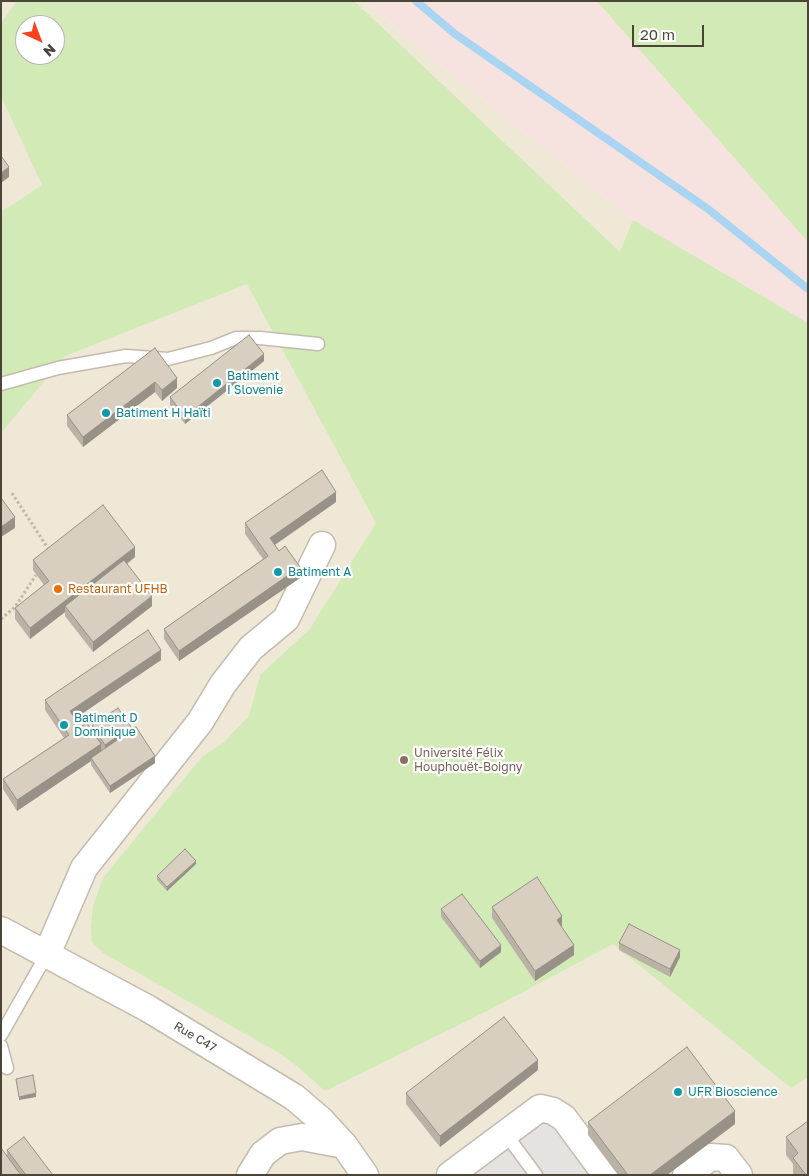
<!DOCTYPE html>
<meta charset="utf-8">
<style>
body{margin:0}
#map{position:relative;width:809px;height:1176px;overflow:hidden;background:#f6f3ec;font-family:"Golos Text",sans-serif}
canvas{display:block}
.frame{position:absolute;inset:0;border:2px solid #4b4439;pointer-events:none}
.north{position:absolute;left:15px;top:15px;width:50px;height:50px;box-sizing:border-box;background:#fff;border:1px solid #b7b4b0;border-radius:50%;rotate:137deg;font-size:14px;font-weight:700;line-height:20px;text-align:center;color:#4b4439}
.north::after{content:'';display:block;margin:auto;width:18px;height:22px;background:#fc3f1d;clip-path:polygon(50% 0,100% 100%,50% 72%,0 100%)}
.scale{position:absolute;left:632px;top:25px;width:72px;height:22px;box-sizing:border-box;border:2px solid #4b4439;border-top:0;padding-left:6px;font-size:15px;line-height:18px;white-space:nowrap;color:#4b4439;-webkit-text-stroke:4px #fff;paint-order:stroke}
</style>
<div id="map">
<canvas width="809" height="1176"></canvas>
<div class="frame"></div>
<div class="north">N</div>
<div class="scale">20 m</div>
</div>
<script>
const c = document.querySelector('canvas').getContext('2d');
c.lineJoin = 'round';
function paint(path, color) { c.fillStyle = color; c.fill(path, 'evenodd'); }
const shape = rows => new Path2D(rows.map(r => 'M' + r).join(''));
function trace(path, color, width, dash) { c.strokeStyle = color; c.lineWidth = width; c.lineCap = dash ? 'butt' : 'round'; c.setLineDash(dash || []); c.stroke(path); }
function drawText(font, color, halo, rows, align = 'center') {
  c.font = font + ' "Golos Text",sans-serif'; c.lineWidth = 4.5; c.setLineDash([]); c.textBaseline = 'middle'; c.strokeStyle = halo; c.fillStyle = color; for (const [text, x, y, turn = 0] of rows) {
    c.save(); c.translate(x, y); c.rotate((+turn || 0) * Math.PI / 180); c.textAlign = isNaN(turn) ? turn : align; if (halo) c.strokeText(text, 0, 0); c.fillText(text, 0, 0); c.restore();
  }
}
const education = shape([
 [1,1,366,1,443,68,633,220,808,345,808,1175,1,1175],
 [25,25,55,25,55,55,25,55]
]);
const medical = shape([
 [366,1,808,1,808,345,633,220,443,68]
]);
const green = shape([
 [17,1,354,1,620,252,633,220,808,323,808,1077,791,1088,613,944,489,1010,325,1091,297,1066,279,1053,103,953,92,942,91,927,93,906,103,878,202,757,223,743,249,716,260,675,310,629,376,523,247,284,65,356,1,433,1,212,42,185,1,96,1,23],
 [25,25,55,25,55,55,25,55],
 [597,1,808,1,808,242]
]);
const parking = shape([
 [544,1119,559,1122,598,1175,470,1175]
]);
const stream = shape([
 [416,1,455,34,708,209,808,289]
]);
const path = shape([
 [12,493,49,550],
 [1,619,15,607,36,575]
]);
const service = shape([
 [1,384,58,368,126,356,168,359,211,348,236,338,260,338,318,344],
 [1,1035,47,954],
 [1,1046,7,1068],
 [505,1133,536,1175]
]);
const minor = shape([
 [1,930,147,1008,294,1097,321,1120,344,1145,365,1175],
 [47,954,84,868,200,722,223,684,251,648,286,619,322,545],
 [250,1175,263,1154,280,1141,302,1137,344,1145],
 [450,1175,540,1108,553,1111,564,1118,606,1175],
 [686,1175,711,1157,726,1158,739,1175]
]);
const wall = shape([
 [155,348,177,388,162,401,155,392,83,447,67,426,67,415],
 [264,361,185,424,170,405,170,397],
 [336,502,275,545,300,578,179,661,164,639,164,629,263,559,245,534,245,523],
 [135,557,127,564,152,606,93,652,65,616,65,612,30,639,15,619,15,608,44,585,33,570,33,560],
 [161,660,75,718,80,727,92,731,92,725,131,731,155,763,110,793,91,765,91,761,17,811,3,789,3,779,64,738,45,710,45,700],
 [196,864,167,891,157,880,157,876],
 [492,907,562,926,562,927,574,955,535,981,492,918],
 [441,909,501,952,480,968,441,917],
 [619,943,680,957,670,977,619,950],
 [538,1070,440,1147,406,1104,406,1093],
 [808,1121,808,1175,793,1175,793,1164,786,1155,786,1137],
 [588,1122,735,1124,667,1175,618,1175,588,1135],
 [7,1150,53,1175,1,1175,7,1156]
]);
const shadedWall = shape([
 [9,167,9,177,1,183,1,173],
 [264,354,264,361,185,424,185,417],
 [177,378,177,388,162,401,162,390],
 [155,382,155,392,83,447,83,437],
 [336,492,336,502,270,548,270,538],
 [15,517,15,528,1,537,1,527],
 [135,547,135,557,67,609,65,606,65,612,30,639,30,628],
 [300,567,300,578,179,661,179,651],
 [152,596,152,606,93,652,93,642],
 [161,650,161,660,70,722,70,711],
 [131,727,131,734,105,752,105,745],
 [101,744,101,754,91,758,91,761,17,811,17,800],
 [155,756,155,763,110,793,110,786],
 [196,861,196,864,167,891,167,887],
 [562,916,562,926,557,930,557,920],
 [501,945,501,952,480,968,480,961],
 [574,945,574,955,535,981,535,971],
 [680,950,680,957,670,977,670,969],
 [538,1060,538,1070,440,1147,440,1136],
 [36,1093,36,1097,19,1100,19,1097],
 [735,1111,735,1124,667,1175,650,1175]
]);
const building = shape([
 [1,156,9,167,1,173,1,156],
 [249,335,264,354,185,417,170,397,249,335],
 [155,348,177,378,162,390,155,382,83,437,67,415,155,348],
 [322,470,336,492,270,538,279,551,285,546,300,567,179,651,164,629,268,556,245,523,322,470],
 [1,498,15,517,1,527,1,498],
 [103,505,135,547,30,628,15,608,49,581,33,560,103,505],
 [124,560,152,596,93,642,65,606,124,560],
 [148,630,161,650,70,711,80,727,87,723,101,744,17,800,3,779,69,735,45,700,148,630],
 [118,708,131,727,105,745,92,725,118,708],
 [136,727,155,756,110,786,91,758,136,727],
 [185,849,196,861,167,887,157,876,185,849],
 [537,877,562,916,557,920,574,945,535,971,492,907,537,877],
 [462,894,501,945,480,961,441,909,462,894],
 [629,924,680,950,670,969,619,943,629,924],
 [504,1017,538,1060,440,1136,406,1093,504,1017],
 [687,1047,735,1111,650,1175,628,1175,588,1122,687,1047],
 [33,1075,36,1093,19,1097,16,1079,33,1075],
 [808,1121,808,1175,806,1175,793,1158,798,1153,786,1137,808,1121],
 [24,1137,53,1175,26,1175,7,1150,24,1137],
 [1,1148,21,1175,1,1175,1,1148]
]);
const markers = [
 [217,383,5,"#0f9aa8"],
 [106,413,5,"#0f9aa8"],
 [278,572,5,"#0f9aa8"],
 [58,589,5,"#e8710a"],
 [64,725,5,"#0f9aa8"],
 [404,760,5,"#8d6e63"],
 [678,1092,5,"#0f9aa8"]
];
const cultureNames = [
 ["Batiment",227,376],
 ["I Slovenie",227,390],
 ["Batiment H Haïti",116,413],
 ["Batiment A",288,572],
 ["Batiment D",74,718],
 ["Dominique",74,732],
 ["UFR Bioscience",688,1092]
];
const foodNames = [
 ["Restaurant UFHB",68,589]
];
const educationNames = [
 ["Université Félix",414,753],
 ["Houphouët-Boigny",414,767]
];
const streetNames = [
 ["Rue C47",195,1037,31]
];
paint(education, '#efe8d6');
paint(medical, '#f6e3e0');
paint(green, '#d2eab5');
paint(parking, '#e5e3e0');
trace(stream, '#a9d4f2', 8);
trace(service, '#c2bbae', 15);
trace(minor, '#c2bbae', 29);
trace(path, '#c4b79f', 3, [2.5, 2.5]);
trace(service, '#fff', 12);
trace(minor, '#fff', 26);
paint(wall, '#bab2a6');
paint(shadedWall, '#979187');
paint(building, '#d8cfc1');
trace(building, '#979187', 1);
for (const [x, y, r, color] of markers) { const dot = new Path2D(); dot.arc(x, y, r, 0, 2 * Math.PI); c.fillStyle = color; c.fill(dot); trace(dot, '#fff', 2); }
drawText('12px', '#0d838f', '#fff', cultureNames, 'left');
drawText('12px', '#c56008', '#fff', foodNames, 'left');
drawText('12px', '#785e54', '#fff', educationNames, 'left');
drawText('12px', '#4b4439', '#fff', streetNames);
</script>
